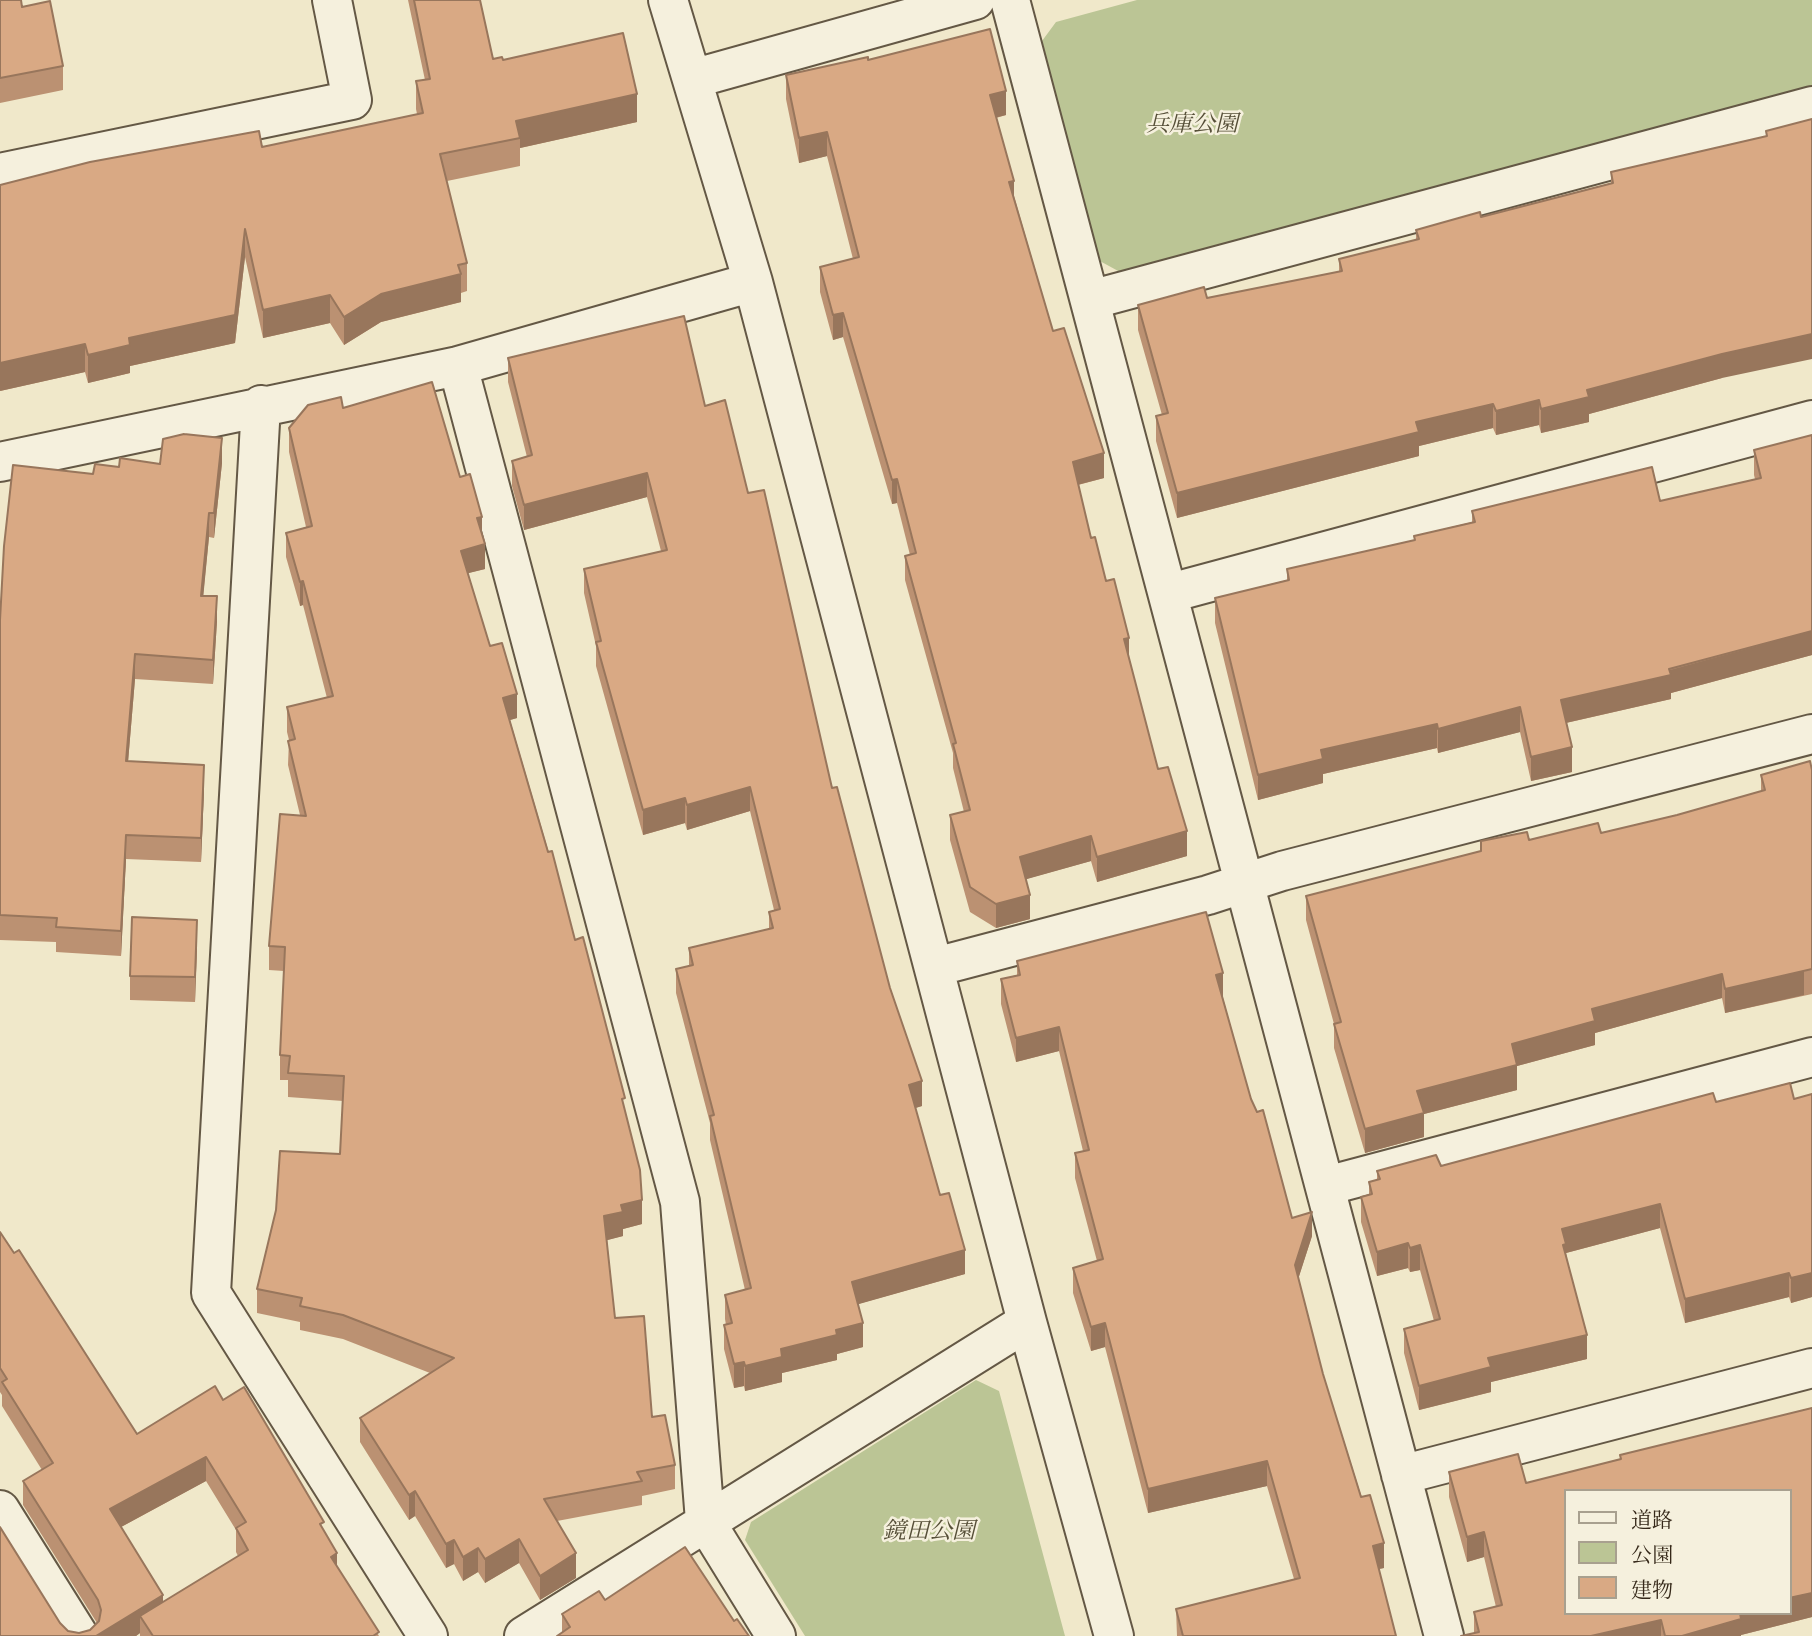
<!DOCTYPE html>
<meta charset="utf-8">
<style>
body{margin:0}
#map{position:relative;width:1812px;height:1636px;overflow:hidden;background:#f0e8ca;font-family:"EB Garamond","Noto Serif JP",serif}
canvas{display:block}
.legend{position:absolute;left:1564px;top:1489px;width:228px;height:126px;box-sizing:border-box;background:#f5f0dd;border:2px solid #a8a08f;margin:0;padding:9px 12px;list-style:none;font-size:21px;color:#352819}
.legend li{display:flex;align-items:center;gap:14px;height:35px}
.legend b{width:35px;border:2px solid #a8a08f}
</style>
<div id="map">
<canvas width="1812" height="1636"></canvas>
<ul class="legend">
<li><b style="height:9px;background:#f5f0dd"></b>道路</li>
<li><b style="height:19px;background:#bbc595"></b>公園</li>
<li><b style="height:19px;background:#d9a984"></b>建物</li>
</ul>
</div>
<script>
const c = document.querySelector('canvas').getContext('2d');
c.lineJoin = 'round';
function paint(path, color) { c.fillStyle = color; c.fill(path, 'evenodd'); }
const shape = rows => new Path2D(rows.map(r => 'M' + r).join(''));
function trace(path, color, width, dash) { c.strokeStyle = color; c.lineWidth = width; c.lineCap = dash ? 'butt' : 'round'; c.setLineDash(dash || []); c.stroke(path); }
function drawText(font, color, halo, rows, align = 'center') {
  c.font = font + ' "EB Garamond","Noto Serif JP",serif'; c.lineWidth = 5; c.setLineDash([]); c.textBaseline = 'middle'; c.strokeStyle = halo; c.fillStyle = color; for (const [text, x, y, turn = 0] of rows) {
    c.save(); c.translate(x, y); c.rotate((+turn || 0) * Math.PI / 180); c.textAlign = isNaN(turn) ? turn : align; if (halo) c.strokeText(text, 0, 0); c.fillText(text, 0, 0); c.restore();
  }
}
const green = shape([
 [1137,0,1812,0,1812,88,1120,272,1098,260,1042,41,1056,22],
 [976,1380,999,1391,1065,1636,805,1636,745,1540,751,1522]
]);
const minor = shape([
 [668,0,753,282,1027,1322,1114,1636],
 [1010,0,1444,1636],
 [692,79,975,0],
 [0,173,352,100,332,0],
 [753,282,458,366,680,1202,705,1521,776,1636],
 [1090,300,1812,106],
 [261,405,211,1293,428,1636],
 [0,462,458,366],
 [1170,593,1812,420],
 [935,967,1208,895,1282,871,1812,734],
 [1326,1186,1812,1057],
 [1401,1475,1812,1368],
 [0,1510,79,1636],
 [524,1636,1027,1322]
]);
const wall = shape([
 [0,0,22,7,63,66,63,90,0,103],
 [408,0,480,0,493,59,503,60,637,122,520,148,520,166,447,181,467,263,467,291,461,293,461,302,381,322,344,345,330,323,263,338,245,257,235,343,130,366,130,373,88,383,85,372,0,391,262,147,417,114,416,109,416,81,425,80],
 [868,60,1006,115,996,118,1014,196,1053,331,1104,478,1078,485,1091,538,1106,581,1129,658,1158,769,1187,856,1097,882,1091,861,1026,879,1030,919,996,928,970,912,950,840,950,815,964,812,953,768,953,753,905,580,905,556,910,555,897,503,892,504,843,337,833,340,820,292,820,267,853,259,827,156,799,163,786,99,786,75],
 [1812,119,1722,378,1589,414,1589,422,1541,433,1539,425,1496,435,1493,428,1419,446,1419,456,1177,518,1156,441,1156,416,1162,415,1138,330,1138,305,1207,298,1339,272,1339,259,1416,240,1416,230,1481,217,1611,183,1611,172,1766,136,1766,131],
 [508,358,705,406,748,493,922,1106,915,1108,940,1195,965,1274,858,1304,863,1347,837,1354,837,1360,782,1373,782,1382,745,1391,744,1386,734,1388,724,1349,724,1325,726,1325,725,1319,725,1295,745,1290,710,1140,710,1123,676,993,676,969,689,966,689,948,769,929,769,912,774,910,750,811,687,830,685,823,643,835,596,666,596,646,584,593,584,569,661,551,647,497,524,530,512,486,512,461,527,457,508,382],
 [343,408,460,477,482,534,485,569,468,573,490,646,517,718,510,720,625,1112,642,1224,623,1229,623,1236,607,1240,615,1318,652,1417,675,1465,675,1489,642,1496,642,1505,557,1521,576,1578,540,1600,519,1563,485,1583,478,1572,463,1581,454,1564,446,1568,415,1516,409,1520,360,1442,360,1418,430,1373,343,1339,300,1330,300,1322,257,1313,257,1289,340,1154,343,1101,288,1097,288,1080,280,1080,280,1055,284,971,269,970,269,946,300,815,288,765,289,740,287,732,287,707,327,698,303,605,300,606,286,557,286,533,306,527,289,452,289,428],
 [1812,435,1812,655,1671,693,1671,699,1566,723,1572,772,1531,781,1520,732,1438,753,1437,748,1323,774,1323,783,1258,800,1215,623,1215,598,1287,580,1287,569,1414,540,1414,536,1472,522,1472,511,1660,501,1755,479,1754,475,1754,450],
 [222,463,214,538,209,537,203,596,217,621,213,684,135,679,128,762,204,790,201,862,126,859,121,956,56,952,56,942,0,940,0,620,93,474,119,467,160,464],
 [1812,770,1812,994,1725,1013,1722,998,1595,1033,1595,1045,1517,1066,1517,1090,1424,1114,1424,1137,1365,1153,1334,1048,1334,1024,1306,920,1306,896,1529,840,1601,833,1677,815,1761,791,1761,775],
 [197,944,195,1002,130,1000,130,976],
 [1017,961,1223,998,1251,1099,1292,1218,1312,1236,1298,1279,1323,1374,1384,1568,1379,1569,1396,1636,1177,1636,1176,1609,1294,1579,1267,1486,1148,1513,1105,1347,1091,1351,1073,1293,1073,1268,1097,1261,1075,1178,1075,1153,1083,1151,1059,1051,1016,1062,1001,1004,1001,979,1017,975],
 [1812,1094,1812,1297,1791,1303,1789,1297,1685,1323,1660,1228,1566,1253,1587,1359,1491,1382,1491,1392,1419,1410,1404,1353,1404,1329,1434,1321,1420,1270,1410,1272,1408,1268,1377,1276,1361,1222,1361,1197,1369,1195,1369,1182,1377,1180,1377,1171,1441,1166,1716,1102,1794,1099],
 [0,1232,137,1434,223,1400,324,1530,337,1567,379,1636,140,1636,140,1633,136,1636,0,1636,60,1623,68,1631,79,1633,90,1630,97,1623,23,1505,23,1481,42,1470,2,1406,2,1395,0,1392],
 [206,1481,236,1530,236,1552,238,1556,163,1602,121,1527],
 [1812,1408,1812,1617,1741,1635,1741,1636,1461,1636,1474,1633,1474,1612,1496,1607,1484,1557,1467,1562,1449,1497,1449,1472,1526,1483,1620,1460,1620,1455],
 [605,1600,734,1621,562,1632,562,1614]
]);
const shadedWall = shape([
 [1006,91,1006,115,990,119,990,95],
 [637,94,637,122,520,148,520,138,516,121],
 [827,132,827,156,799,163,799,138],
 [1014,181,1014,205,1009,182],
 [245,229,245,257,235,343,130,366,130,373,88,383,88,355,129,338],
 [461,274,461,302,381,322,344,345,344,317,381,294],
 [330,295,330,323,263,338,263,310],
 [843,313,843,337,833,340,833,315],
 [1812,334,1812,359,1722,378,1589,414,1589,422,1541,433,1541,409,1587,390,1722,354],
 [85,344,85,372,0,391,0,363],
 [1539,400,1539,425,1496,435,1496,411],
 [1493,404,1493,428,1419,446,1419,456,1177,518,1177,493,1416,422],
 [222,438,222,463,214,538,214,513],
 [1104,453,1104,478,1073,486,1073,462],
 [647,473,647,497,524,530,524,505],
 [897,479,897,503,892,504,892,480],
 [209,513,209,537,201,620,201,596],
 [482,517,482,541,477,518],
 [485,544,485,569,461,575,461,551],
 [303,581,303,605,300,606,300,582],
 [217,596,217,621,213,684,213,660],
 [1812,631,1812,655,1671,693,1671,699,1561,724,1561,700],
 [1129,638,1129,662,1124,639],
 [135,654,135,679,126,786,126,761],
 [517,694,517,718,503,722,503,698],
 [1520,707,1520,732,1438,753,1438,729],
 [1437,724,1437,748,1323,774,1323,783,1258,800,1258,775,1321,750],
 [1572,747,1572,772,1531,781,1531,757],
 [204,765,204,790,201,862,201,838],
 [750,787,750,811,687,830,687,805],
 [685,798,685,823,643,835,643,810],
 [1187,831,1187,856,1097,882,1097,857],
 [126,835,126,859,121,956,121,931],
 [1091,836,1091,861,1020,881,1020,857],
 [1030,895,1030,919,996,928,996,904],
 [197,920,197,944,195,1002,195,977],
 [1804,970,1804,995,1725,1013,1725,989],
 [1223,973,1223,998,1216,1000,1216,975],
 [1722,974,1722,998,1595,1033,1595,1045,1517,1066,1517,1090,1424,1114,1424,1137,1365,1153,1365,1129,1417,1091,1512,1044,1592,1009],
 [1059,1027,1059,1051,1016,1062,1016,1038],
 [922,1081,922,1106,909,1110,909,1085],
 [642,1200,642,1224,623,1229,623,1236,604,1241,604,1216,621,1205],
 [1660,1204,1660,1228,1566,1253,1566,1268,1562,1229],
 [1312,1212,1312,1236,1295,1289,1295,1265],
 [1408,1243,1408,1268,1377,1276,1377,1252],
 [1420,1245,1420,1270,1410,1272,1410,1248],
 [965,1250,965,1274,852,1306,852,1282],
 [1789,1273,1789,1297,1685,1323,1685,1299],
 [1812,1273,1812,1297,1791,1303,1791,1278],
 [863,1323,863,1347,837,1354,837,1360,782,1373,782,1382,745,1391,745,1366,781,1349,836,1330],
 [1105,1323,1105,1347,1091,1351,1091,1327],
 [1587,1335,1587,1359,1491,1382,1491,1392,1419,1410,1419,1386,1488,1358],
 [744,1362,744,1386,734,1388,734,1364],
 [206,1457,206,1481,110,1533,110,1509],
 [1267,1461,1267,1486,1148,1513,1148,1489],
 [415,1491,415,1516,409,1520,409,1495],
 [1484,1532,1484,1557,1467,1562,1467,1537],
 [519,1539,519,1563,485,1583,485,1559],
 [454,1540,454,1564,446,1568,446,1544],
 [1384,1543,1384,1568,1373,1570,1373,1546],
 [478,1548,478,1572,463,1581,463,1557],
 [337,1553,337,1578,331,1557],
 [576,1553,576,1578,540,1600,540,1576],
 [1812,1593,1812,1617,1741,1635,1741,1636,1682,1636,1739,1613,1789,1613,1789,1598],
 [163,1595,163,1620,140,1616,140,1633,136,1636,96,1636],
 [1661,1620,1661,1636,1591,1636]
]);
const building = shape([
 [0,0,21,0,22,7,50,1,63,66,0,78,0,0],
 [414,0,480,0,493,59,502,57,503,60,623,33,637,94,516,121,520,138,440,154,467,263,458,265,461,274,381,294,344,317,330,295,263,310,245,229,235,315,129,338,130,345,88,355,85,344,0,363,0,185,90,162,259,131,262,147,423,113,416,81,430,79,414,0],
 [990,29,1006,91,990,95,1014,181,1009,182,1053,331,1064,328,1104,453,1073,462,1091,538,1095,537,1106,581,1114,579,1129,638,1124,639,1158,769,1168,767,1187,831,1097,857,1091,836,1020,857,1030,895,996,904,970,887,950,815,970,810,953,744,956,743,905,556,916,553,897,479,892,480,843,313,833,315,820,267,859,257,827,132,799,138,786,75,868,57,868,60,990,29],
 [1812,119,1812,334,1722,354,1587,390,1589,397,1541,409,1539,400,1496,411,1493,404,1416,422,1419,432,1177,493,1156,416,1168,413,1138,305,1204,287,1207,298,1342,271,1339,259,1419,239,1416,230,1480,212,1481,217,1613,183,1611,172,1767,136,1766,131,1812,119],
 [684,316,705,406,725,400,748,493,764,490,832,788,837,787,890,988,922,1081,909,1085,940,1195,949,1193,965,1250,852,1282,863,1323,836,1330,837,1335,781,1349,782,1357,745,1366,744,1362,734,1364,724,1325,732,1323,725,1295,751,1288,710,1116,714,1115,676,969,693,965,689,948,773,928,769,912,780,909,750,787,687,805,685,798,643,810,596,642,601,641,584,569,667,550,647,473,524,505,512,461,532,455,508,358,684,316],
 [432,382,460,477,470,474,482,517,477,518,485,544,461,551,490,646,502,643,517,694,503,698,548,852,552,851,575,940,583,937,625,1098,622,1099,640,1170,642,1200,621,1205,623,1212,604,1216,615,1318,644,1316,652,1417,665,1415,675,1465,637,1472,642,1481,544,1499,576,1553,540,1576,519,1539,485,1559,478,1548,463,1557,454,1540,446,1544,415,1491,409,1495,360,1418,454,1358,343,1315,300,1306,302,1298,257,1289,276,1210,280,1151,340,1154,344,1076,288,1073,290,1056,280,1055,285,947,269,946,280,814,306,816,288,741,295,739,287,707,333,696,303,581,300,582,286,533,312,526,289,428,308,405,341,397,343,408,432,382],
 [184,434,222,438,214,513,209,513,201,596,217,596,213,660,135,654,126,761,204,765,201,838,126,835,121,931,56,927,57,918,0,915,0,620,4,546,13,465,93,474,95,464,119,467,120,458,160,464,163,439,184,434],
 [1812,435,1812,631,1669,669,1671,675,1561,700,1572,747,1531,757,1520,707,1438,729,1437,724,1321,750,1323,759,1258,775,1215,598,1289,580,1287,569,1415,540,1414,536,1475,522,1472,511,1652,467,1660,501,1761,478,1754,450,1812,435],
 [1810,761,1812,770,1812,969,1725,989,1722,974,1592,1009,1595,1021,1512,1044,1517,1065,1417,1091,1424,1113,1365,1129,1334,1024,1341,1022,1306,896,1481,851,1481,841,1527,832,1529,840,1598,823,1601,833,1677,815,1765,790,1761,775,1810,761],
 [1206,912,1223,973,1216,975,1251,1099,1257,1112,1263,1110,1292,1218,1312,1212,1295,1265,1323,1374,1361,1497,1370,1495,1384,1543,1373,1546,1396,1636,1183,1636,1176,1609,1300,1578,1267,1461,1148,1489,1105,1323,1091,1327,1073,1268,1103,1259,1075,1153,1089,1150,1059,1027,1016,1038,1001,979,1020,975,1017,961,1206,912],
 [132,917,197,920,195,977,130,976,132,917],
 [1790,1083,1794,1099,1812,1094,1812,1273,1791,1278,1789,1273,1685,1299,1660,1204,1562,1229,1566,1244,1563,1245,1587,1335,1488,1358,1491,1367,1419,1386,1404,1329,1440,1319,1420,1245,1410,1248,1408,1243,1377,1252,1361,1197,1372,1194,1369,1182,1380,1179,1377,1171,1436,1155,1441,1166,1713,1093,1716,1102,1790,1083],
 [0,1232,14,1253,19,1250,137,1434,215,1386,223,1400,244,1387,324,1522,320,1524,337,1553,331,1557,379,1632,373,1636,153,1636,140,1616,248,1550,236,1528,246,1522,206,1457,110,1509,163,1595,96,1636,0,1636,0,1527,60,1623,68,1631,79,1633,90,1630,99,1621,101,1610,98,1600,23,1481,53,1463,2,1382,7,1379,0,1368,0,1232],
 [1812,1408,1812,1593,1789,1598,1789,1491,1565,1491,1565,1613,1740,1613,1741,1619,1682,1636,1665,1636,1661,1620,1591,1636,1461,1636,1479,1632,1474,1612,1502,1605,1484,1532,1467,1537,1449,1472,1518,1454,1526,1483,1621,1459,1620,1455,1812,1408],
 [685,1547,734,1621,737,1619,749,1636,557,1636,570,1627,562,1614,599,1591,605,1600,685,1547]
]);
const parkNames = [
 ["兵庫公園",1192,125],
 ["鏡田公園",929,1532]
];
paint(green, '#bbc595');
trace(minor, '#645845', 42);
trace(minor, '#f5f0dd', 38);
paint(wall, '#bb9172');
paint(shadedWall, '#98765c');
paint(building, '#d9a984');
trace(building, '#98765c', 2);
drawText('italic 23px', '#564f38', '#f5f0dd', parkNames);
</script>
